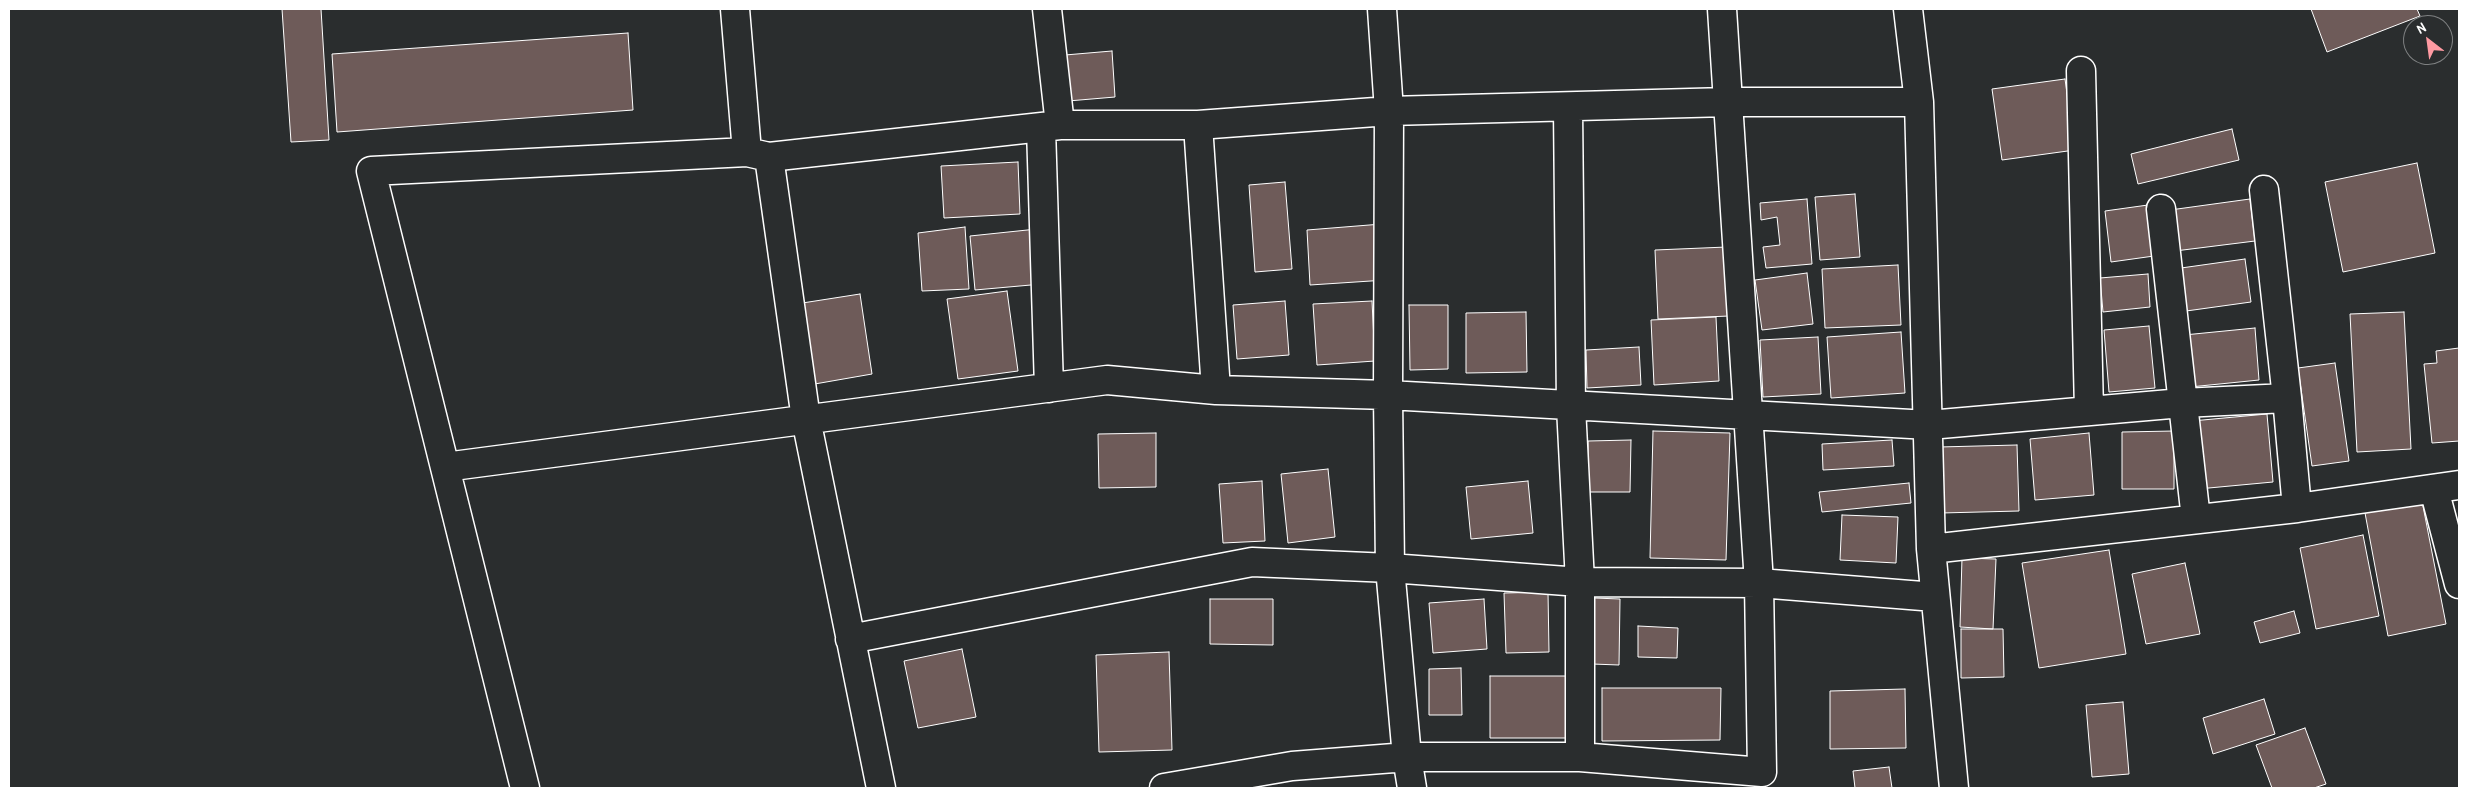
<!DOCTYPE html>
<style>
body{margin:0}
#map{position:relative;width:2468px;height:797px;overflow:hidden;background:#2a2d2e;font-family:"Patrick Hand",sans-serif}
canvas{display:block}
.frame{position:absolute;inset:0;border:10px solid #fff;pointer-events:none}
.north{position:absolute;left:2403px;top:15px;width:50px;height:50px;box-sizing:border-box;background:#2a2d2e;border:1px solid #7f8182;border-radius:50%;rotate:330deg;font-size:14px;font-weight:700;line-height:20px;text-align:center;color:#fff}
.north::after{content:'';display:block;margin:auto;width:18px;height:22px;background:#ff9aa2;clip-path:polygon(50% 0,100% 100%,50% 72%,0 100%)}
</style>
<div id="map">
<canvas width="2468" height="797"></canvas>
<div class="frame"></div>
<div class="north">N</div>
</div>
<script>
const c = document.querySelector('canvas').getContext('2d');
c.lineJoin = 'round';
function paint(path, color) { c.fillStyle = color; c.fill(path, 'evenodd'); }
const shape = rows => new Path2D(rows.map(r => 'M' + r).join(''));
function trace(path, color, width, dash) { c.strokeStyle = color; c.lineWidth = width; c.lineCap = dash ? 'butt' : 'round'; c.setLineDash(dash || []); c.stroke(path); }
const building = shape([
 [282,9,321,9,329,140,291,142,282,9],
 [2311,9,2417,9,2420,16,2327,52,2311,9],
 [628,33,633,110,337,132,332,54,628,33],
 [1112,51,1115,97,1068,101,1065,55,1112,51],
 [2065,79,2075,150,2002,160,1992,89,2065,79],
 [2232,129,2239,160,2138,184,2131,154,2232,129],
 [1018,162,1020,214,944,218,941,166,1018,162],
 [2417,163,2435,253,2343,272,2325,182,2417,163],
 [1285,182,1292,269,1255,272,1249,185,1285,182],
 [1855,194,1860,257,1820,260,1815,197,1855,194],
 [1807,199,1812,264,1766,268,1763,247,1780,245,1777,217,1761,220,1760,203,1807,199],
 [2250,199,2255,241,2175,251,2170,210,2250,199],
 [2148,205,2154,256,2111,262,2105,211,2148,205],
 [1382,224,1386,280,1310,285,1307,230,1382,224],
 [965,227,969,289,922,291,918,233,965,227],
 [1037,229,1042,284,975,290,970,236,1037,229],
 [1727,247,1729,316,1658,319,1655,250,1727,247],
 [2245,259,2251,302,2179,312,2174,269,2245,259],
 [1898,265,1901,325,1825,328,1822,269,1898,265],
 [1807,273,1813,324,1762,330,1755,280,1807,273],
 [2148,274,2150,307,2103,312,2100,278,2148,274],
 [1007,291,1018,371,958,379,947,299,1007,291],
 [860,294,872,374,809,385,796,304,860,294],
 [1285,301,1289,355,1237,359,1233,305,1285,301],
 [1372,301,1375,361,1317,365,1313,304,1372,301],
 [1409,305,1448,305,1448,369,1410,370,1409,305],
 [1526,312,1527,372,1466,373,1466,313,1526,312],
 [2404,312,2411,449,2357,452,2350,314,2404,312],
 [1716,317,1719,381,1654,385,1651,320,1716,317],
 [2149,326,2155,388,2109,392,2104,330,2149,326],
 [2255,328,2259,380,2190,387,2184,335,2255,328],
 [1901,332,1905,393,1831,398,1827,337,1901,332],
 [1818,337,1821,394,1763,397,1760,340,1818,337],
 [1639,347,1641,385,1587,388,1586,350,1639,347],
 [2459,348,2459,441,2432,443,2424,364,2437,363,2436,351,2459,348],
 [2335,363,2349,461,2312,466,2298,368,2335,363],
 [2267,414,2273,482,2198,489,2192,421,2267,414],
 [1653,431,1730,433,1726,560,1650,558,1653,431],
 [2174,431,2174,489,2122,489,2122,432,2174,431],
 [1156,433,1156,487,1099,488,1098,434,1156,433],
 [2089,433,2094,495,2035,500,2030,439,2089,433],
 [1631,440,1630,492,1588,492,1588,441,1631,440],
 [1892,440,1894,466,1823,470,1822,444,1892,440],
 [2017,445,2019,511,1941,513,1939,447,2017,445],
 [1328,469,1335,537,1288,543,1281,474,1328,469],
 [1262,481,1265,541,1223,543,1219,484,1262,481],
 [1528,481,1533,533,1471,539,1466,487,1528,481],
 [1909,483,1911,503,1822,512,1819,492,1909,483],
 [2422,501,2446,624,2388,636,2365,513,2422,501],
 [1842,515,1898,517,1896,563,1840,560,1842,515],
 [2363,535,2379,616,2316,629,2300,548,2363,535],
 [2109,550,2126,654,2039,668,2022,563,2109,550],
 [1962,558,1996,559,1993,629,1960,627,1962,558],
 [2185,563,2200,634,2146,644,2132,574,2185,563],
 [1548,592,1549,652,1506,653,1504,593,1548,592],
 [1594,598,1620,599,1619,665,1592,664,1594,598],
 [1210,599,1273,599,1273,645,1210,644,1210,599],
 [1484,599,1487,649,1433,653,1429,603,1484,599],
 [2294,611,2300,633,2260,643,2254,622,2294,611],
 [1638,626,1678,628,1677,658,1638,657,1638,626],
 [1961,629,2003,629,2004,677,1961,678,1961,629],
 [962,649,976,717,918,728,904,661,962,649],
 [1169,652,1172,750,1099,752,1096,655,1169,652],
 [1461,668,1462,715,1429,715,1429,669,1461,668],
 [1490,676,1568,676,1567,738,1490,738,1490,676],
 [1602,688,1721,688,1720,740,1602,741,1602,688],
 [1905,689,1906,748,1830,749,1830,691,1905,689],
 [2264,699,2275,734,2213,754,2203,718,2264,699],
 [2123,702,2129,774,2092,777,2086,705,2123,702],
 [2305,728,2326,784,2314,788,2272,788,2256,745,2305,728],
 [1889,767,1892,788,1855,788,1853,771,1889,767]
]);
const minor = shape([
 [735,9,747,152],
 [1047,9,1060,125,1198,125,1389,111,1728,102,1919,102,1908,9],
 [1382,9,1389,111,1388,395,1390,568,1407,757,1412,788],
 [2081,71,2089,411],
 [1919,102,1931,549,1954,788],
 [1568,108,1571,407,1580,582,1580,757],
 [1198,125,1216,390],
 [1041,128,1049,388],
 [2264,190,2287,398],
 [2161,209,2196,519],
 [445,467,1107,380,1216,390,1388,395,1929,425,2182,403,2287,398,2297,508],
 [2434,489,2459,584],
 [1931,549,2297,508,2459,485],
 [850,639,1252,562,1390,568,1580,582,1759,583,1935,597],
 [525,788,371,171,747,152,769,157],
 [881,788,806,419,769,157,1060,125],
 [1164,788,1292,766,1407,757,1580,757,1762,772,1759,583,1722,9]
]);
paint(building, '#6e5b59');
trace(building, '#fff', 1);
trace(minor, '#fff', 31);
trace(minor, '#2a2d2e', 28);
</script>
